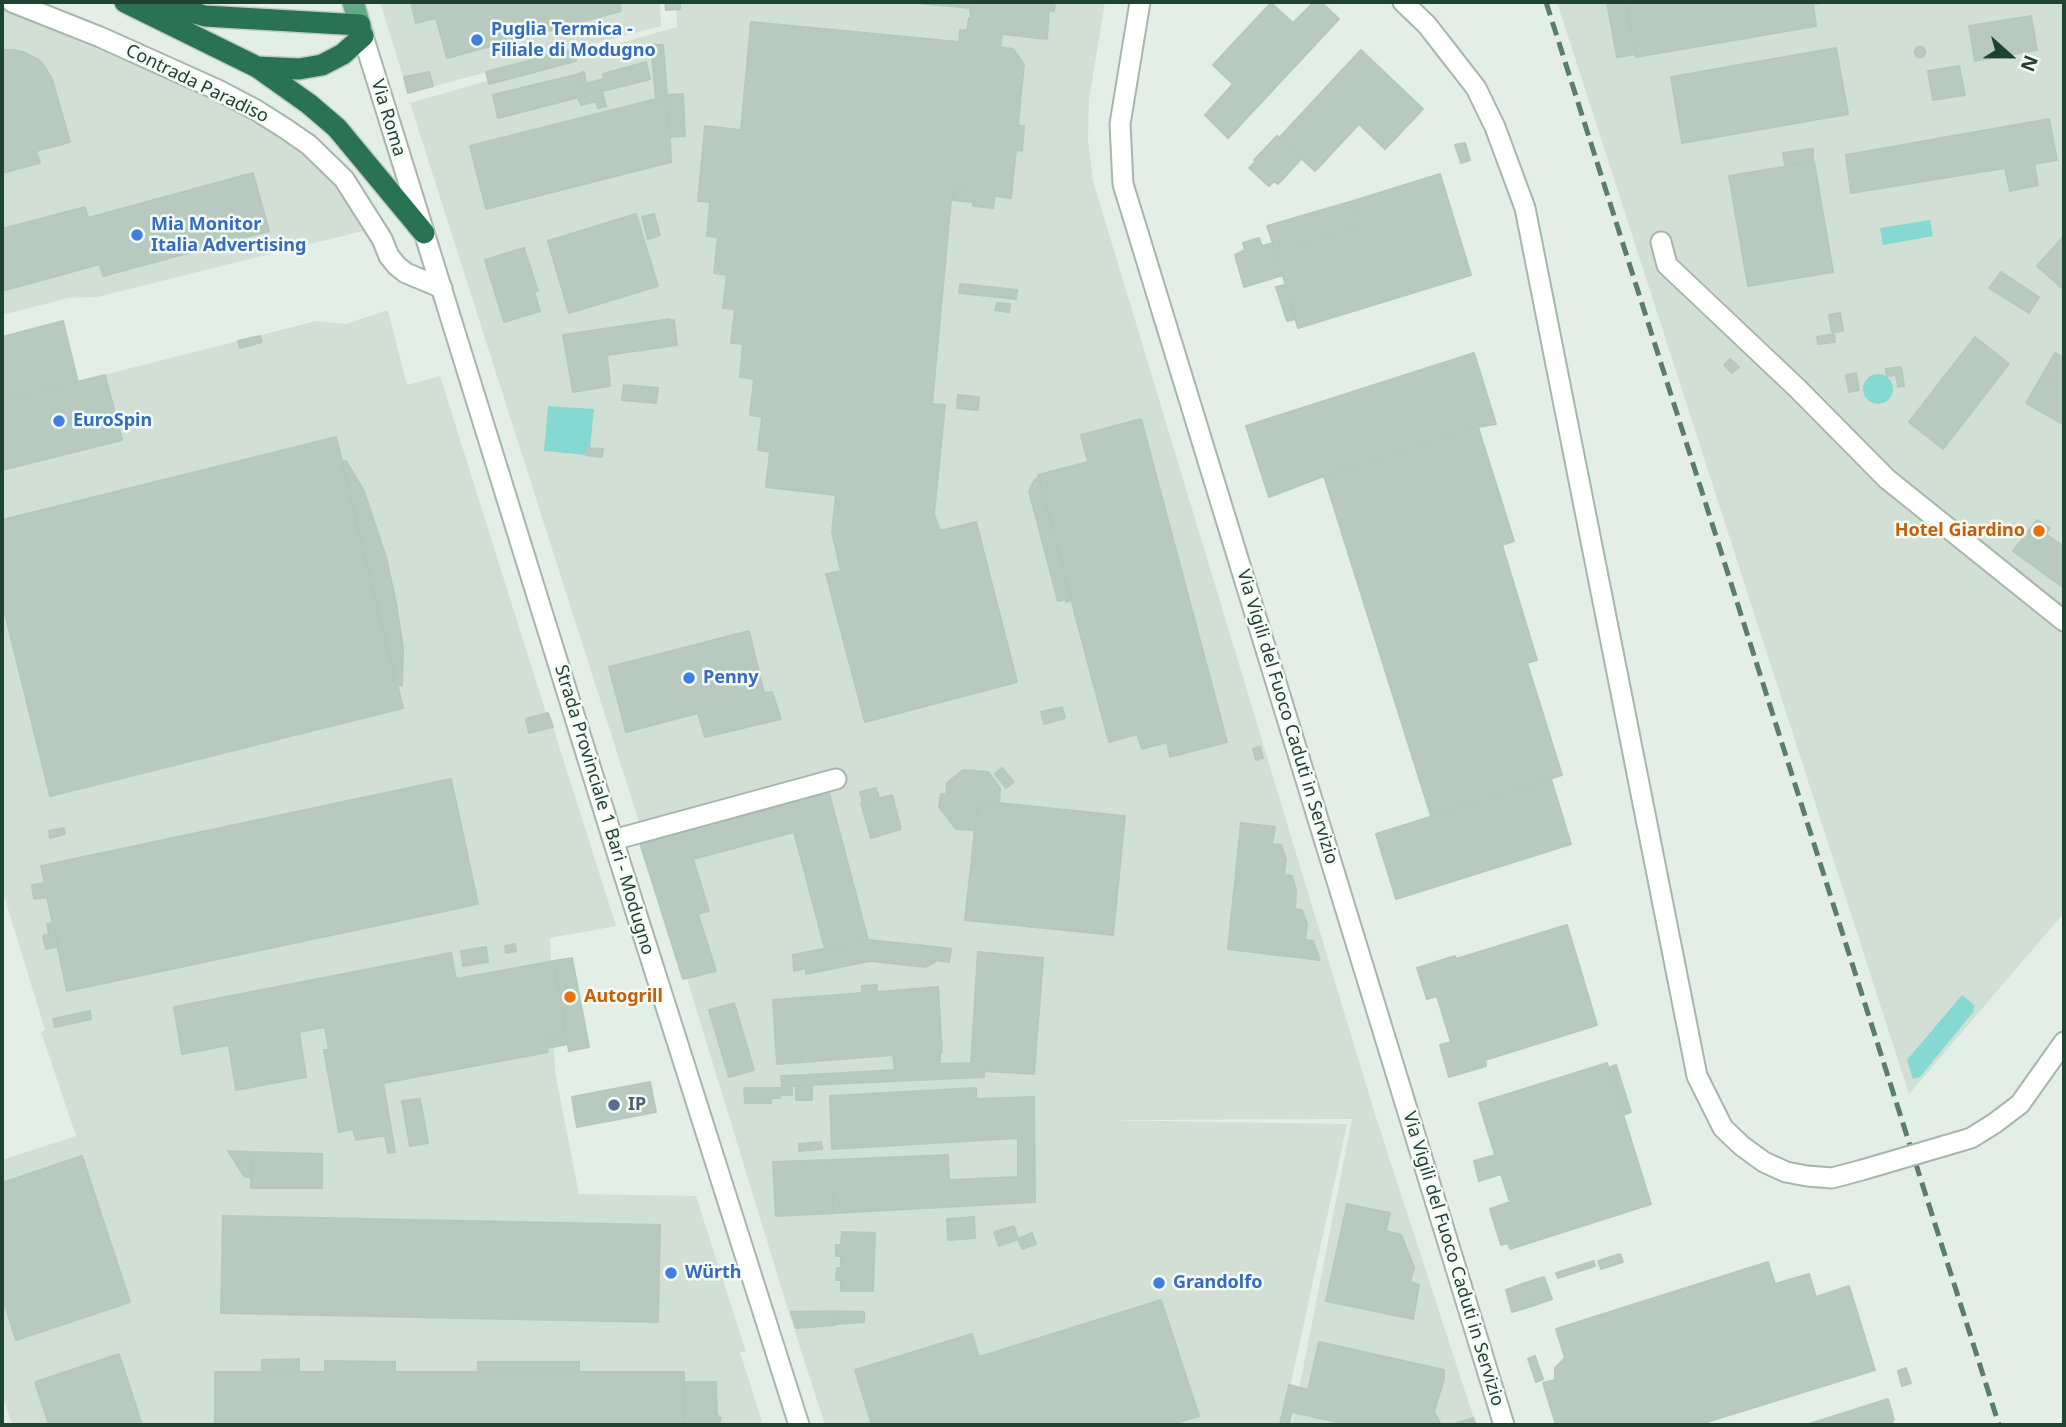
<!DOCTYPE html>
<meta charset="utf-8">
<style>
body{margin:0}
#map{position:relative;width:2066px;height:1427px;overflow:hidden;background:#e3eee7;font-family:"Noto Sans",sans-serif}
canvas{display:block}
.frame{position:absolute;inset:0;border:4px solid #204231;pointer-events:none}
.north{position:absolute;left:1975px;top:21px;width:70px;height:70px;-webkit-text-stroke:5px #f4faf6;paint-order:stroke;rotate:111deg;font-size:19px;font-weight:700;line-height:28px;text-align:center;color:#204231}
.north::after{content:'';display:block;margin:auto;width:24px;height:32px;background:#204231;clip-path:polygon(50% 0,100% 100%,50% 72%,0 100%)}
</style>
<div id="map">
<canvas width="2066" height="1427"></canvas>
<div class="frame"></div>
<div class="north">N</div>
</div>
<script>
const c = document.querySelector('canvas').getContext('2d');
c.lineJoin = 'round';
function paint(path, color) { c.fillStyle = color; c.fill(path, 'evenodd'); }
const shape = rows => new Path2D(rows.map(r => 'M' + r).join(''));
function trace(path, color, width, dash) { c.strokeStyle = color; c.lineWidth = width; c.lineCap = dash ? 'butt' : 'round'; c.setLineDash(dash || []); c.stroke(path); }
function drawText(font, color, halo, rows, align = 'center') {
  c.font = font + ' "Noto Sans",sans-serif'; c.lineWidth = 5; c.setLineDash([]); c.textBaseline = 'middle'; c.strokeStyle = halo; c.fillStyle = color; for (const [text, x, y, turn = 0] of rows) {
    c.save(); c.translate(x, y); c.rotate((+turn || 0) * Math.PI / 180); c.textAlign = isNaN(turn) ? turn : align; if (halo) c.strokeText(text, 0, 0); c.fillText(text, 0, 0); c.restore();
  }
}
const built = shape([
 [380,2,660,2,661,26,408,93],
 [676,2,1105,2,1089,100,1088,140,1093,181,1374,1111,1476,1425,1292,1425,1352,1119,1101,1120,1347,1124,1282,1425,825,1425,789,1313,642,831,410,103,677,27],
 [1557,2,2064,2,2064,913,1909,1094],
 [2,9,196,91,248,115,294,142,337,185,363,231,97,297,68,298,2,315],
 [388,310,407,385,440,376,546,713,548,713,553,727,616,926,550,938,555,1072,579,1194,696,1196,746,1352,740,1352,763,1425,12,1425,2,1393,2,1160,76,1136,41,1032,45,1030,2,889,2,401,316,321,346,324]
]);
const water = shape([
 [1930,220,1933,236,1883,245,1880,228],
 '1863 389a15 15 0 1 1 30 0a15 15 0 1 1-30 0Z',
 [548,406,594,409,590,448,587,448,586,455,544,451],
 [1962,995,1975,1006,1973,1009,1974,1011,1920,1077,1913,1079,1907,1060]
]);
const building = shape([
 [411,2,619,2,621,11,447,58,436,18,416,23,411,2],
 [665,2,680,2,680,9,666,10,665,2],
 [907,2,1055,2,1054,11,1049,10,1047,39,1002,34,1000,47,1013,49,1024,64,1018,125,1024,126,1022,151,1016,150,1011,198,995,196,995,193,952,190,932,404,945,405,934,514,940,531,976,522,1017,682,865,722,826,574,841,571,832,532,836,495,766,487,770,452,758,450,762,417,750,415,754,379,740,377,743,344,731,343,735,309,723,308,727,275,714,273,718,237,707,236,710,202,698,201,705,126,741,130,751,22,959,42,960,30,967,31,969,18,971,18,970,8,907,2],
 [1314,2,1321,2,1339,19,1228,138,1205,115,1233,84,1213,65,1271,3,1293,23,1314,2],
 [1607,2,1626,2,1636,54,1617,57,1607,2],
 [1626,2,1829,2,1813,4,1816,26,1636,57,1626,2],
 [2031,16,2037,50,1975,61,1969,26,2031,16],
 [651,45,663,45,667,95,683,94,685,136,670,137,668,96,656,99,651,45],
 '1914.5 52a5.5 5.5 0 1 1 11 0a5.5 5.5 0 1 1-11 0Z',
 [1836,48,1848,114,1682,143,1671,77,1836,48],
 [573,49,576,61,489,84,486,72,573,49],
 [2,50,13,50,23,52,39,60,45,67,52,79,70,142,36,151,40,163,2,173,2,50],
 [1361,50,1423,109,1385,149,1359,124,1315,171,1279,138,1361,50],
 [646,62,650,79,498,118,493,95,579,74,581,85,604,79,603,74,646,62],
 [1959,66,1965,95,1933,100,1928,71,1959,66],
 [429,72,433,86,408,93,404,77,429,72],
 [584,72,586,84,581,85,579,74,584,72],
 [602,91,606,106,598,108,596,101,581,105,578,97,602,91],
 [668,96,671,162,486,209,470,146,668,96],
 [2049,119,2057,160,2034,164,2038,185,2010,191,2005,168,1851,193,1846,155,2049,119],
 [1277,136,1302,158,1278,184,1274,181,1269,186,1249,168,1256,161,1254,160,1277,136],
 [1465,143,1470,160,1461,163,1455,145,1465,143],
 [1813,149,1813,160,1785,165,1783,153,1813,149],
 [1814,162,1833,272,1748,286,1729,176,1814,162],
 [253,173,269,231,103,276,100,264,2,291,2,229,85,207,88,218,253,173],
 [1440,174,1471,275,1298,328,1276,252,1361,226,1353,201,1440,174],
 [954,190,995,193,993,208,973,206,973,202,953,200,954,190],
 [1353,201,1361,226,1276,252,1267,226,1353,201],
 [636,214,658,286,569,313,548,241,636,214],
 [654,214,660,235,648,239,642,217,654,214],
 [2064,236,2064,290,2037,266,2064,236],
 [1259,238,1262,246,1273,243,1283,275,1244,287,1235,255,1245,250,1243,243,1259,238],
 [524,248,538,291,534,292,540,311,504,322,485,260,524,248],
 [2001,272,2039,297,2029,313,1989,288,2001,272],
 [960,284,1017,290,1016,299,959,293,960,284],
 [1285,285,1296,319,1287,321,1276,287,1285,285],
 [997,303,1010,304,1009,312,995,310,997,303],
 [1840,313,1843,331,1832,332,1829,315,1840,313],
 [670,319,670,321,674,320,677,345,607,355,610,386,573,392,563,335,670,319],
 [63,321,78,382,2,401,2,337,63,321],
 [1834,334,1835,342,1818,344,1817,337,1834,334],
 [260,336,262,342,240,348,238,341,260,336],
 [1975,337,2009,364,1943,449,1909,422,1975,337],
 [1474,353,1496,424,1478,427,1324,476,1269,497,1246,426,1474,353],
 [2055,353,2064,358,2064,365,2060,368,2050,362,2055,353],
 [1730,359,1739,367,1732,373,1724,365,1730,359],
 [2050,362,2060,368,2062,366,2064,367,2064,389,2042,375,2050,362],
 [1901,367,1904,386,1898,387,1896,375,1887,376,1886,369,1901,367],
 [1856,373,1859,390,1849,392,1846,375,1856,373],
 [105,375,122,440,2,470,2,401,105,375],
 [2042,376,2064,389,2064,425,2026,403,2042,376],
 [624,385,658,388,656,403,622,400,624,385],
 [958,395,979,397,978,410,957,408,958,395],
 [1141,419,1227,742,1170,757,1167,742,1142,749,1137,734,1109,742,1038,475,1088,462,1081,435,1141,419],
 [1478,427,1514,541,1502,545,1537,660,1527,663,1562,775,1431,816,1324,476,1478,427],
 [336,437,403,708,50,796,2,601,2,520,336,437],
 [587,448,603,449,602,457,586,455,587,448],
 [341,461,346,461,364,491,386,557,396,603,403,648,402,685,396,686,341,461],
 [1039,478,1072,600,1066,602,1065,599,1058,601,1029,491,1035,479,1039,478],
 [2037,520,2050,528,2046,534,2064,547,2064,588,2013,551,2023,539,2020,536,2023,532,2026,534,2037,520],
 [749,631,764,693,772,692,781,719,705,737,698,713,626,732,609,667,749,631],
 [1062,707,1065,718,1044,724,1041,712,1062,707],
 [548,713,553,727,529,733,526,719,548,713],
 [1260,747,1263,758,1256,760,1253,749,1260,747],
 [1002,768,1014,782,1006,788,995,774,1002,768],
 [963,770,988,772,1000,788,999,803,978,801,974,830,956,829,939,807,941,794,946,795,947,783,963,770],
 [451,779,478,904,67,991,47,897,34,899,32,885,45,883,41,866,451,779],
 [1551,779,1571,844,1396,899,1376,834,1551,779],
 [876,788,879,798,863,803,860,792,876,788],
 [829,793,868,940,825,949,794,832,693,859,709,911,698,914,716,971,683,979,640,843,829,793],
 [892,795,901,829,871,838,861,803,892,795],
 [978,801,1125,816,1113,935,965,920,978,801],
 [1241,823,1275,827,1272,844,1281,845,1286,859,1284,875,1292,876,1296,891,1295,909,1302,910,1307,924,1305,940,1313,941,1320,960,1228,949,1241,823],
 [64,828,65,834,50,838,49,831,64,828],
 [53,923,58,946,46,949,43,936,49,934,47,924,53,923],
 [1567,925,1597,1025,1485,1060,1486,1066,1449,1077,1440,1045,1451,1042,1437,996,1427,999,1417,968,1455,956,1456,959,1567,925],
 [868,940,937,947,935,962,926,967,870,961,806,974,806,968,794,971,793,955,868,940],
 [515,944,516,951,506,953,505,946,515,944],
 [486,947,488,962,463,966,461,951,486,947],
 [937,947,951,949,949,962,935,960,937,947],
 [978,952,1043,958,1034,1074,984,1071,984,1077,807,1085,807,1075,895,1070,893,1055,777,1064,773,1000,862,993,862,986,877,985,877,992,938,987,942,1053,940,1053,940,1064,971,1063,978,952],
 [451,953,456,979,554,961,566,1032,544,1036,548,1052,383,1083,392,1134,356,1140,353,1129,339,1132,324,1050,329,1050,325,1027,299,1032,306,1077,236,1090,229,1045,182,1054,174,1007,451,953],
 [572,958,589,1047,569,1051,554,961,572,958],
 [734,1003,754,1070,729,1077,709,1010,734,1003],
 [90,1011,91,1019,55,1027,53,1019,90,1011],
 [566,1032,568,1044,547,1048,544,1036,566,1032],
 [1607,1063,1651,1204,1510,1249,1508,1243,1501,1245,1490,1209,1510,1202,1501,1174,1479,1181,1474,1161,1495,1155,1479,1103,1607,1063],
 [1616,1065,1631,1112,1623,1115,1608,1068,1616,1065],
 [807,1075,807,1085,782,1087,781,1076,807,1075],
 [650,1082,656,1112,577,1127,572,1097,650,1082],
 [807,1085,812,1085,812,1100,796,1100,796,1086,807,1085],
 [792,1086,792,1095,782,1095,782,1087,792,1086],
 [744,1088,780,1088,780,1098,771,1098,771,1103,745,1103,744,1088],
 [976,1088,976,1099,1034,1097,1035,1202,834,1213,831,1160,948,1155,949,1180,1018,1177,1018,1138,832,1149,830,1096,976,1088],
 [420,1099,428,1143,410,1146,402,1101,420,1099],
 [392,1134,395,1152,388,1153,385,1135,392,1134],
 [821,1142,822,1149,799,1151,799,1144,821,1142],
 [228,1151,251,1152,251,1178,244,1176,228,1151],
 [251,1152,322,1154,322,1188,251,1188,251,1152],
 [82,1156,130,1302,16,1340,2,1296,2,1183,82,1156],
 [831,1160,834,1213,776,1216,773,1162,831,1160],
 [1347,1204,1390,1213,1386,1231,1401,1235,1414,1267,1410,1282,1419,1285,1413,1319,1326,1301,1347,1204],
 [223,1216,660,1225,658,1322,221,1313,223,1216],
 [974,1217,975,1238,948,1240,947,1219,974,1217],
 [1014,1226,1018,1239,999,1246,994,1232,1014,1226],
 [842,1232,875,1233,873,1291,841,1291,841,1280,836,1280,837,1268,841,1268,841,1256,836,1256,836,1245,841,1245,842,1232],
 [1032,1233,1036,1244,1022,1249,1018,1239,1032,1233],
 [1620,1254,1623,1262,1601,1269,1598,1261,1620,1254],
 [1594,1261,1595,1266,1558,1278,1556,1273,1594,1261],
 [1768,1262,1775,1284,1809,1274,1816,1297,1849,1286,1875,1370,1697,1425,1556,1425,1543,1383,1555,1380,1555,1368,1565,1358,1556,1329,1768,1262],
 [1544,1277,1552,1299,1532,1306,1525,1283,1544,1277],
 [1525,1283,1532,1306,1512,1312,1506,1290,1525,1283],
 [1161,1300,1199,1416,1169,1425,872,1425,855,1370,972,1334,979,1357,1161,1300],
 [834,1311,864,1312,864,1322,835,1324,834,1311],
 [834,1311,835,1325,796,1328,791,1312,834,1311],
 [1319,1342,1444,1370,1444,1379,1434,1412,1441,1425,1350,1425,1292,1412,1289,1425,1280,1424,1289,1385,1308,1390,1319,1342],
 [119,1354,142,1425,49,1425,35,1382,119,1354],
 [1535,1356,1543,1379,1536,1382,1528,1359,1535,1356],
 [299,1359,299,1372,262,1372,262,1360,299,1359],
 [325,1361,395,1362,395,1372,684,1372,684,1425,215,1425,215,1372,325,1372,325,1361],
 [478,1362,579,1362,579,1372,478,1372,478,1362],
 [1906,1368,1911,1383,1902,1386,1898,1371,1906,1368],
 [684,1382,716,1382,717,1415,721,1418,719,1424,684,1425,684,1382],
 [1888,1399,1894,1420,1892,1420,1893,1425,1806,1425,1888,1399],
 [1473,1418,1476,1425,1451,1425,1473,1418]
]);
const minor = shape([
 [12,2,100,37,218,90,256,110,286,129,309,145,344,179,382,239,389,256,397,266,406,273,442,288],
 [1140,2,1120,124,1123,184,1504,1425],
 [1403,2,1427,25,1476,88,1495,127,1525,208,1697,1076,1723,1128,1742,1146,1764,1162,1786,1172,1807,1176,1832,1178,1862,1170],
 [363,36,613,840,799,1425],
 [1661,242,1667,265,1797,388,1887,479,2064,621],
 [613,840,836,779],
 [1944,1146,1971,1138,1995,1123,2020,1104,2064,1042]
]);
const major = shape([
 [353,2,363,36]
]);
const highway = shape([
 [125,2,257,67,299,69,322,65,343,54,363,36],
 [155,2,205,16,360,25],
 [257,67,309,104,337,128,424,233]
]);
const rail = shape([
 [1546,2,1999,1425]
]);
const minorBridge = shape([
 [1862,1170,1944,1146]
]);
const markers = [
 [477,40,7,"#3f7fe0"],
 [137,235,7,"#3f7fe0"],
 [59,421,7,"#3f7fe0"],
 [2039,531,7,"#e8710a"],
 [689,678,7,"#3f7fe0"],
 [570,997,7,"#e8710a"],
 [614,1105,7,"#5c6f8a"],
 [671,1273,7,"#3f7fe0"],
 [1159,1283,7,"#3f7fe0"]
];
const shopNames = [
 ["Puglia Termica -",491,30],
 ["Filiale di Modugno",491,51],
 ["Mia Monitor",151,225],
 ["Italia Advertising",151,246],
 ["EuroSpin",73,421],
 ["Penny",703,678],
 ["Würth",685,1273],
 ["Grandolfo",1173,1283]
];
const streetNames = [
 ["Contrada Paradiso",197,84,26],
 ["Via Roma",388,118,73],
 ["Via Vigili del Fuoco Caduti in Servizio",1287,717,73],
 ["Strada Provinciale 1 Bari - Modugno",604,810,73],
 ["Via Vigili del Fuoco Caduti in Servizio",1453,1259,73]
];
const foodNames = [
 ["Hotel Giardino",2025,531],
 ["Autogrill",584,997,"left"]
];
const serviceNames = [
 ["IP",628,1105]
];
paint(built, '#d1dfd5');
paint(water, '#85d9d2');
paint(building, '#b8cabf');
trace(building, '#b4c9bc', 2);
trace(minor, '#a5b7ad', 23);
trace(major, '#c1cac5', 24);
trace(highway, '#c1cac5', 24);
trace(minor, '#fff', 19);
trace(major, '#63a986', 21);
trace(highway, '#297252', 21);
trace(rail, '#5b7e6c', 5, [14, 7]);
trace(minorBridge, '#a5b7ad', 23, []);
trace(minorBridge, '#fff', 19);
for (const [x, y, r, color] of markers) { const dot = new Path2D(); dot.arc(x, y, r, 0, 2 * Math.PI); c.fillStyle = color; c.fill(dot); trace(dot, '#f4faf6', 2.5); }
drawText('bold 18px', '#366cbe', '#f4faf6', shopNames, 'left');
drawText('18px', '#204231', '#f4faf6', streetNames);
drawText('bold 18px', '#c56008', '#f4faf6', foodNames, 'right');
drawText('bold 18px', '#4e5e75', '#f4faf6', serviceNames, 'left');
</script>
